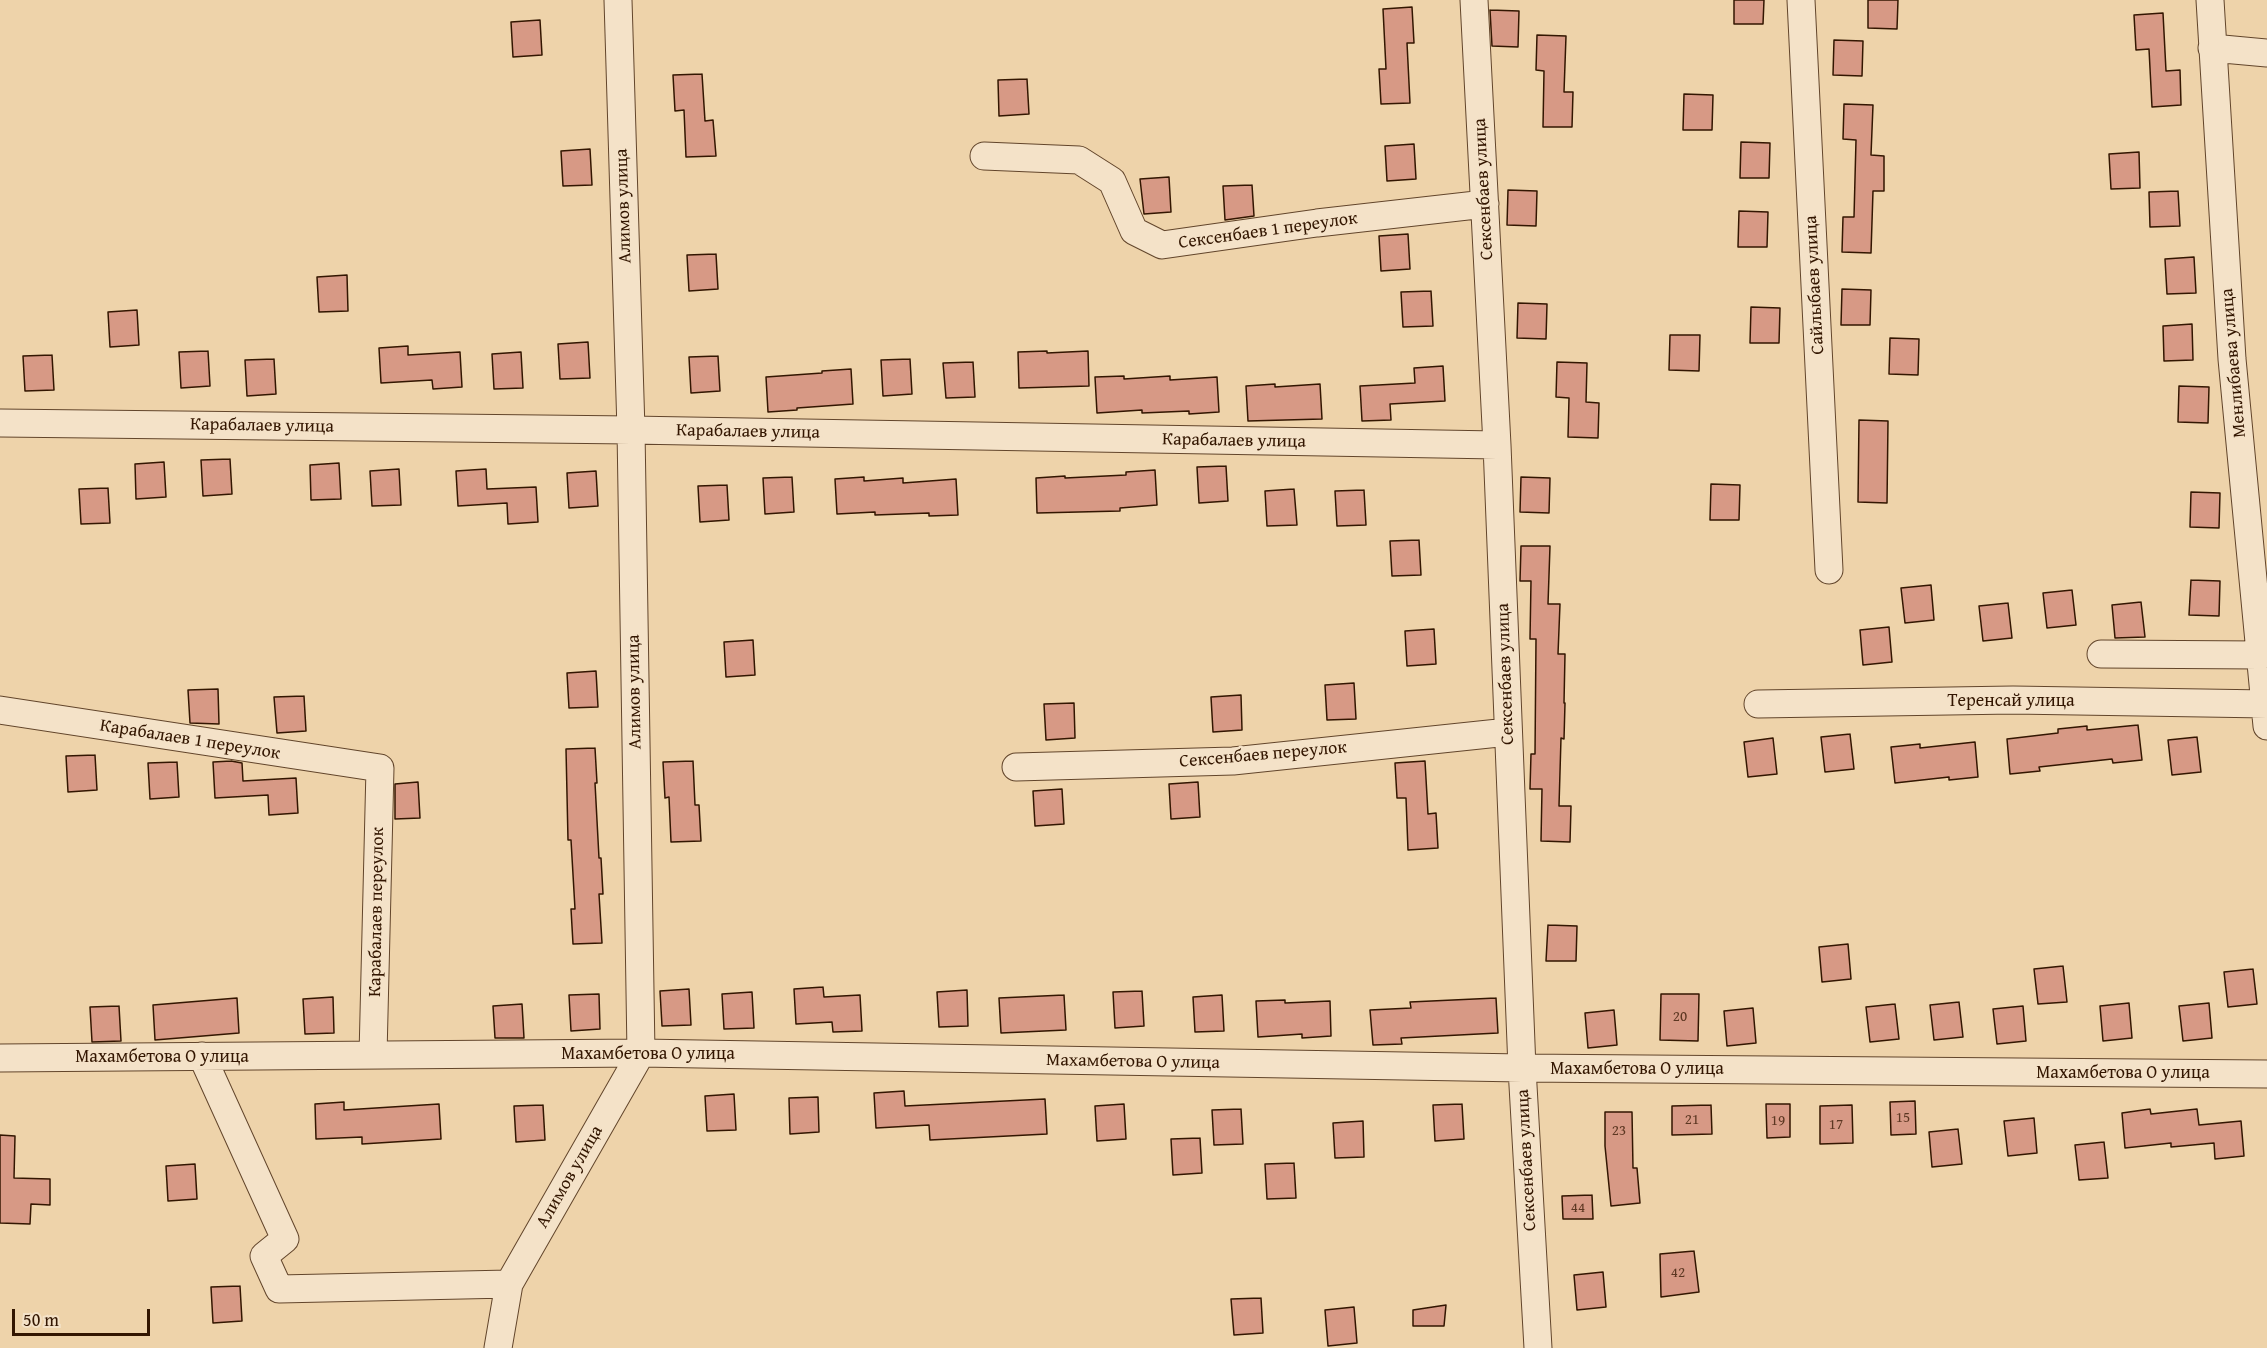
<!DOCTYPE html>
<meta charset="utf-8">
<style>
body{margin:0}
#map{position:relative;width:2267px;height:1348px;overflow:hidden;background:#eed3aa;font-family:"Gentium Book Plus",serif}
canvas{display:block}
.scale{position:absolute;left:12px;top:1309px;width:138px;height:27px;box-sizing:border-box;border:3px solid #331601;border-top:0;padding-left:8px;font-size:18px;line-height:21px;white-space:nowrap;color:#331601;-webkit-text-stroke:4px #f4e2c8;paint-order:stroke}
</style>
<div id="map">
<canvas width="2267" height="1348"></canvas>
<div class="scale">50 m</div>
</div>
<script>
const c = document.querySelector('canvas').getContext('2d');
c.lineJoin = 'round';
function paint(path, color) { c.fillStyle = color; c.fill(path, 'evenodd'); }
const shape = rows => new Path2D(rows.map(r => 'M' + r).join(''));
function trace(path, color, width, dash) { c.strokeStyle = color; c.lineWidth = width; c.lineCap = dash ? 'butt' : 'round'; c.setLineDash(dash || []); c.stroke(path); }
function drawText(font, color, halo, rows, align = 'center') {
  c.font = font + ' "Gentium Book Plus",serif'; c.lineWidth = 5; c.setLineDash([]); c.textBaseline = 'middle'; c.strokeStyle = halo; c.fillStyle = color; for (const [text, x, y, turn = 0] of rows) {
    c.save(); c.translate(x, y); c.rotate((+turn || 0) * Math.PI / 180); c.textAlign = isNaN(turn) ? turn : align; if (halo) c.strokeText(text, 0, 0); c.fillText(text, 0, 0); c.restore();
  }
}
const building = shape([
 [1734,0,1764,0,1763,24,1734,24,1734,0],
 [1868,0,1898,0,1897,29,1868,28,1868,0],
 [1412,7,1414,43,1407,43,1410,103,1381,104,1379,69,1386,69,1383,9,1412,7],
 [1490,10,1519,11,1518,47,1492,46,1490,10],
 [2163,13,2166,71,2180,70,2181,105,2152,107,2149,49,2136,50,2134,15,2163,13],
 [540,20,542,55,513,57,511,22,540,20],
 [1537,35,1566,36,1564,92,1573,92,1572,127,1543,127,1544,71,1536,70,1537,35],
 [1834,40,1863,41,1862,76,1833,75,1834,40],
 [702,74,705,121,713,120,716,156,686,157,684,110,675,111,673,75,702,74],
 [1027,79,1029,114,999,116,998,80,1027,79],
 [1684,94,1713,95,1712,130,1683,130,1684,94],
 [1844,104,1873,105,1871,155,1884,156,1884,191,1873,191,1871,253,1842,252,1843,217,1854,217,1856,140,1843,139,1844,104],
 [1741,142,1770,143,1769,178,1740,178,1741,142],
 [1414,144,1416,179,1387,181,1385,146,1414,144],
 [590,149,592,185,563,186,561,151,590,149],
 [2139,152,2140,188,2111,189,2109,154,2139,152],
 [1169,177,1171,212,1144,214,1140,179,1169,177],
 [1252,185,1254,216,1225,220,1223,186,1252,185],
 [1508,190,1537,191,1536,226,1507,225,1508,190],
 [2178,191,2180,226,2150,227,2149,192,2178,191],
 [1739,211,1768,212,1767,247,1738,247,1739,211],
 [1408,234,1410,269,1381,271,1379,236,1408,234],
 [716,254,718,289,689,291,687,255,716,254],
 [2194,257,2196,293,2167,294,2165,259,2194,257],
 [347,275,348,311,319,312,317,277,347,275],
 [1842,289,1871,290,1870,325,1841,325,1842,289],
 [1431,291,1433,326,1403,327,1401,292,1431,291],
 [1518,303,1547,304,1546,339,1517,338,1518,303],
 [1751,307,1780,308,1779,343,1750,343,1751,307],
 [137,310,139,345,110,347,108,312,137,310],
 [2192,324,2193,360,2164,361,2163,326,2192,324],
 [1670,335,1700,335,1699,371,1669,370,1670,335],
 [1890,338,1919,339,1918,375,1889,374,1890,338],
 [588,342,590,378,560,379,558,344,588,342],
 [408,346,408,355,460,352,462,387,433,389,432,380,381,383,379,348,408,346],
 [208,351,210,386,181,388,179,352,208,351],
 [1047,351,1047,353,1088,351,1089,386,1019,388,1018,352,1047,351],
 [521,352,523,388,494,389,492,354,521,352],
 [52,355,54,390,25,391,23,356,52,355],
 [718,356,720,391,691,393,689,357,718,356],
 [274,359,276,394,247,396,245,360,274,359],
 [910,359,912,394,883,396,881,360,910,359],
 [973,362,975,397,946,398,943,363,973,362],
 [1557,362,1587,363,1586,402,1599,403,1598,438,1568,437,1569,398,1556,397,1557,362],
 [1443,366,1445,401,1390,404,1391,420,1362,421,1360,386,1415,383,1414,368,1443,366],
 [851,369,853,404,797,408,797,410,768,412,766,377,822,373,822,371,851,369],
 [1124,376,1124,379,1170,376,1170,380,1217,377,1219,412,1189,414,1189,411,1142,413,1142,410,1097,413,1095,377,1124,376],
 [1275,384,1275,387,1320,384,1322,419,1248,421,1246,386,1275,384],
 [2179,386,2209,387,2208,423,2178,422,2179,386],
 [1859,420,1888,421,1887,503,1858,502,1859,420],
 [230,459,232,494,203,496,201,460,230,459],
 [164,462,166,497,136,499,135,464,164,462],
 [339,463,341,499,311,500,310,465,339,463],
 [1226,466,1228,501,1199,503,1197,467,1226,466],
 [399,469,401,505,372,506,370,471,399,469],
 [486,469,487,489,536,487,538,522,508,524,507,503,458,506,456,471,486,469],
 [1155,470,1157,505,1120,508,1120,511,1037,513,1036,478,1065,476,1065,478,1126,475,1126,472,1155,470],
 [596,471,598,506,569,508,567,473,596,471],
 [792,477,794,512,765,514,763,478,792,477],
 [864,477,864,481,903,478,903,483,956,479,958,515,929,516,929,513,875,515,875,512,837,514,835,479,864,477],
 [1521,477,1550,478,1549,513,1520,512,1521,477],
 [1711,484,1740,485,1739,520,1710,520,1711,484],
 [727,485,729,520,700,522,698,486,727,485],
 [108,488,110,523,81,524,79,489,108,488],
 [1294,489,1297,525,1267,526,1265,491,1294,489],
 [1364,490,1366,525,1337,526,1335,491,1364,490],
 [2191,492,2220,493,2219,528,2190,527,2191,492],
 [1419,540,1421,575,1392,576,1390,541,1419,540],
 [1521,546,1550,546,1548,604,1560,604,1558,654,1565,654,1564,703,1565,703,1564,739,1561,738,1559,806,1571,806,1570,842,1541,841,1542,789,1530,789,1531,754,1535,754,1536,639,1530,639,1531,581,1520,581,1521,546],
 [2191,580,2220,581,2219,616,2189,615,2191,580],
 [1931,585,1934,620,1905,623,1901,588,1931,585],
 [2072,590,2076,625,2047,628,2043,593,2072,590],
 [2141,602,2145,637,2115,638,2112,605,2141,602],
 [2008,603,2012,638,1983,641,1979,606,2008,603],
 [1889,627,1892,662,1863,665,1860,630,1889,627],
 [1434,629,1436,664,1407,666,1405,631,1434,629],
 [753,640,755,675,726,677,724,642,753,640],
 [596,671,598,707,569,708,567,673,596,671],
 [1354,683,1356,719,1327,720,1325,685,1354,683],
 [218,689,219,724,190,723,188,690,218,689],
 [1241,695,1242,730,1213,732,1211,697,1241,695],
 [304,696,306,731,277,733,274,697,304,696],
 [1074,703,1075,738,1046,740,1044,704,1074,703],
 [2138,725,2142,760,2113,763,2112,759,2039,767,2040,771,2010,774,2007,739,2058,733,2058,729,2087,726,2087,730,2138,725],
 [1850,734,1854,769,1825,772,1821,737,1850,734],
 [2197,737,2201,772,2172,775,2168,740,2197,737],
 [1773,738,1777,774,1748,777,1744,742,1773,738],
 [1975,742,1978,777,1949,780,1949,777,1895,783,1891,747,1920,744,1920,748,1975,742],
 [595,748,597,783,595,783,599,858,601,858,603,894,599,894,602,943,573,944,571,909,575,909,571,840,568,840,566,749,595,748],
 [95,755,97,790,68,792,66,756,95,755],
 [231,761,242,763,243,781,296,778,298,813,269,815,268,795,215,798,213,762,231,761],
 [693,761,695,805,699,805,701,841,671,842,669,797,665,798,663,762,693,761],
 [1425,761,1428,814,1436,813,1438,848,1408,850,1406,798,1397,798,1395,763,1425,761],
 [177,762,179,797,150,799,148,763,177,762],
 [418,782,420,818,395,819,395,784,418,782],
 [1198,782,1200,817,1171,819,1169,784,1198,782],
 [1062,789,1064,824,1035,826,1033,791,1062,789],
 [1548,925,1577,926,1576,961,1546,961,1548,925],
 [1848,944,1851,979,1822,982,1819,947,1848,944],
 [2063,966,2067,1002,2038,1004,2034,969,2063,966],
 [2253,969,2257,1004,2228,1007,2224,972,2253,969],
 [823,987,824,997,860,995,862,1031,833,1032,832,1022,796,1024,794,989,823,987],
 [689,989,691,1025,662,1026,660,991,689,989],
 [967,990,968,1026,939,1027,937,992,967,990],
 [1142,991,1144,1026,1115,1028,1113,992,1142,991],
 [752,992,754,1028,724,1029,722,994,752,992],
 [599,994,600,1029,571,1031,569,995,599,994],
 [1661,994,1699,994,1698,1041,1660,1040,1661,994],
 [1064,995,1066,1030,1001,1033,999,998,1064,995],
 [1222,995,1224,1031,1195,1032,1193,997,1222,995],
 [333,997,334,1033,305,1034,303,999,333,997],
 [237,998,239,1033,155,1040,153,1005,237,998],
 [1496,998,1498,1033,1401,1038,1402,1044,1373,1045,1370,1010,1411,1008,1410,1002,1496,998],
 [1285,1000,1285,1003,1330,1001,1331,1036,1302,1038,1302,1034,1258,1037,1256,1001,1285,1000],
 [1959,1002,1963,1037,1934,1040,1930,1005,1959,1002],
 [2129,1003,2132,1038,2103,1041,2100,1006,2129,1003],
 [2209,1003,2212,1038,2183,1041,2179,1006,2209,1003],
 [522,1004,524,1038,495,1038,493,1006,522,1004],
 [1895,1004,1899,1039,1870,1042,1866,1007,1895,1004],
 [119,1006,121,1041,92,1042,90,1007,119,1006],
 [2023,1006,2026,1041,1997,1044,1993,1009,2023,1006],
 [1753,1008,1756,1043,1727,1046,1724,1011,1753,1008],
 [1614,1010,1617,1045,1588,1048,1585,1013,1614,1010],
 [904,1091,905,1106,1045,1099,1047,1134,930,1140,929,1125,876,1128,874,1093,904,1091],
 [734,1094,736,1130,707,1131,705,1096,734,1094],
 [818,1097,819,1132,790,1134,789,1098,818,1097],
 [1915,1101,1916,1134,1891,1135,1890,1102,1915,1101],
 [344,1102,344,1110,439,1104,441,1139,362,1144,362,1137,316,1139,315,1104,344,1102],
 [1124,1104,1126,1139,1097,1141,1095,1106,1124,1104],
 [1462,1104,1464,1139,1435,1141,1433,1105,1462,1104],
 [1766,1104,1790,1104,1790,1137,1767,1138,1766,1104],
 [543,1105,545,1140,516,1142,514,1106,543,1105],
 [1711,1105,1712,1134,1672,1135,1672,1106,1711,1105],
 [1852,1105,1853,1143,1820,1144,1820,1106,1852,1105],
 [1241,1109,1243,1144,1214,1145,1212,1110,1241,1109],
 [2150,1109,2151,1114,2197,1109,2199,1125,2241,1121,2244,1156,2215,1159,2214,1143,2171,1147,2171,1143,2125,1148,2122,1113,2150,1109],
 [1605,1112,1632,1112,1633,1168,1637,1168,1640,1203,1611,1206,1605,1146,1605,1112],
 [2034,1118,2037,1153,2008,1156,2004,1121,2034,1118],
 [1363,1121,1364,1157,1335,1158,1333,1123,1363,1121],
 [1958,1129,1962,1164,1932,1167,1929,1132,1958,1129],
 [0,1135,15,1136,14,1178,50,1179,50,1205,31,1204,30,1224,0,1223,0,1135],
 [1200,1138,1202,1173,1173,1175,1171,1139,1200,1138],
 [2104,1142,2108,1178,2079,1180,2075,1145,2104,1142],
 [1294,1163,1296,1198,1267,1199,1265,1164,1294,1163],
 [195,1164,197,1199,168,1201,166,1166,195,1164],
 [1592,1195,1593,1219,1563,1219,1562,1196,1592,1195],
 [1694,1251,1699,1292,1661,1297,1660,1254,1694,1251],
 [1603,1272,1606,1307,1577,1310,1574,1275,1603,1272],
 [240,1286,242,1321,213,1323,211,1287,240,1286],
 [1261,1298,1263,1333,1234,1335,1231,1299,1261,1298],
 [1446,1305,1444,1326,1413,1326,1413,1310,1446,1305],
 [1354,1307,1357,1343,1328,1346,1325,1310,1354,1307]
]);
const minor = shape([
 [1474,0,1497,445,1522,1068,1538,1348],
 [1801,0,1829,570],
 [2210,0,2232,359,2267,726],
 [2212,48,2267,53],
 [984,156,1079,160,1112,181,1134,231,1162,245,1317,223,1485,204],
 [0,423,631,430,1497,445],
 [2101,654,2260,655,2267,653],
 [1758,704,2013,700,2267,704],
 [0,710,380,768,373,1055],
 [1016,767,1233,761,1508,732],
 [202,1056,285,1239,264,1256,279,1289,509,1284],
 [0,1058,641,1053,1522,1068,2267,1074],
 [498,1348,509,1284,641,1053,631,430,618,0]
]);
const numberNames = [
 ["20",1680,1017],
 ["15",1903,1118],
 ["21",1692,1120],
 ["19",1778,1121],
 ["17",1836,1125],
 ["23",1619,1131],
 ["44",1578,1208],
 ["42",1678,1273]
];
const streetNames = [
 ["Сексенбаев улица",1484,189,-93],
 ["Алимов улица",624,206,-92],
 ["Сексенбаев 1 переулок",1268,231,-8],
 ["Сайлыбаев улица",1815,285,-93],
 ["Менлибаева улица",2234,363,-95],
 ["Карабалаев улица",262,426,1],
 ["Карабалаев улица",748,432,1],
 ["Карабалаев улица",1234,441,1],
 ["Сексенбаев улица",1506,674,-92],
 ["Алимов улица",635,692,-91],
 ["Теренсай улица",2011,701],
 ["Карабалаев 1 переулок",190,740,9],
 ["Сексенбаев переулок",1263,755,-5],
 ["Карабалаев переулок",377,912,-89],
 ["Махамбетова О улица",648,1054],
 ["Махамбетова О улица",162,1057],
 ["Махамбетова О улица",1133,1062,1],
 ["Махамбетова О улица",1637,1069],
 ["Махамбетова О улица",2123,1073],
 ["Сексенбаев улица",1527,1160,-93],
 ["Алимов улица",570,1177,-60]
];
paint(building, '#d79985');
trace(building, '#331601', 1.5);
trace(minor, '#62452b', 29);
trace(minor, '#f4e2c8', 27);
drawText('15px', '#5c3722', null, numberNames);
drawText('18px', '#331601', '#f4e2c8', streetNames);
</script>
